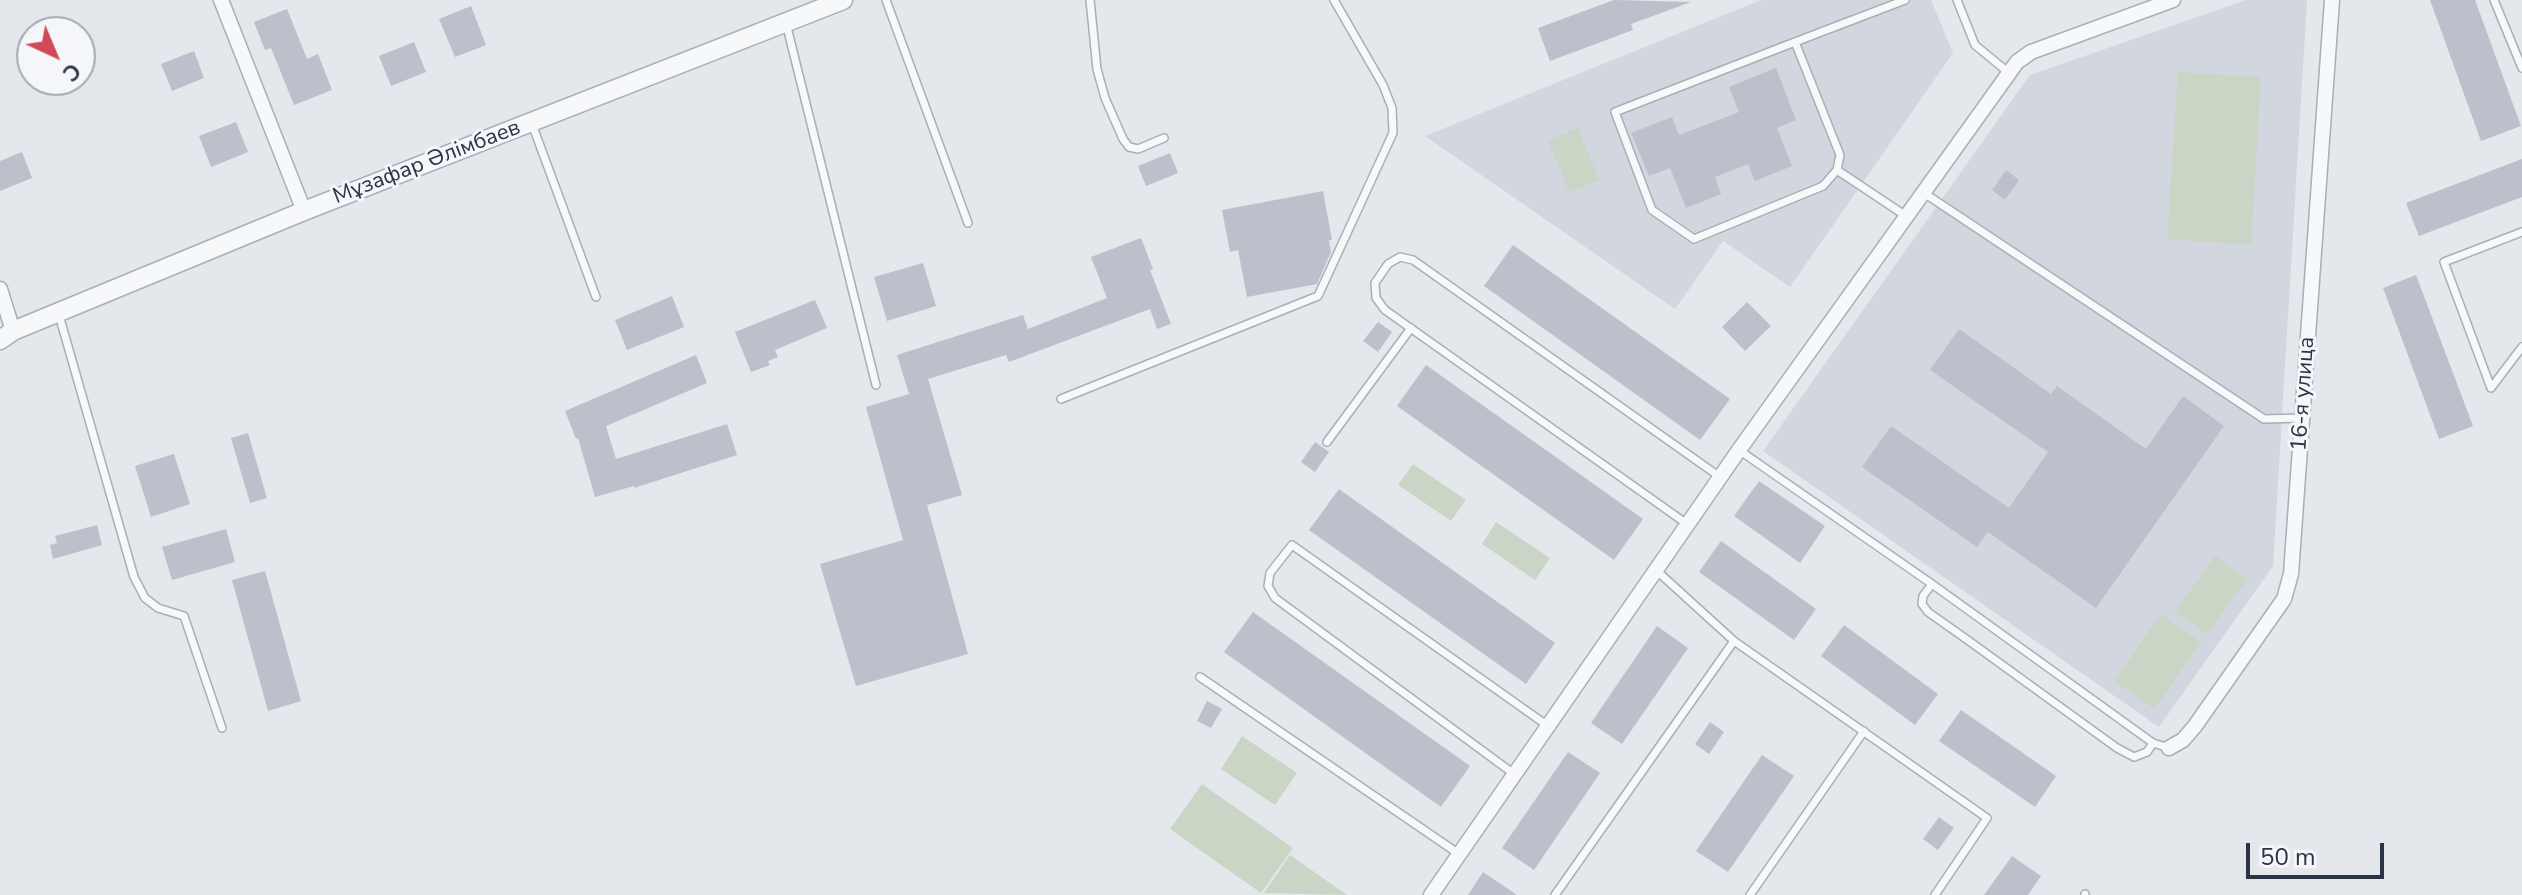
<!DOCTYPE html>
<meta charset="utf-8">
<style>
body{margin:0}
#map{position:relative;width:2522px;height:895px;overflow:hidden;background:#e4e7ec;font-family:"Nunito Sans",sans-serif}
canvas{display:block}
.north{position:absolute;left:16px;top:16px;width:80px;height:80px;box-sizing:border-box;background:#f4f6f9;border:2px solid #a4a8b1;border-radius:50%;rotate:136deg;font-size:22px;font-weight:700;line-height:32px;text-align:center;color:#2b3445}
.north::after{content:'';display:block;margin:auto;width:28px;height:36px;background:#d1495b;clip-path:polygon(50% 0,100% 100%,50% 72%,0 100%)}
.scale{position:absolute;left:2246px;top:843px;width:138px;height:36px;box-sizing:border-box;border:4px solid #2b3445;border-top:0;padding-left:10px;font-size:24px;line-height:28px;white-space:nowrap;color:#2b3445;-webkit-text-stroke:6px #f4f6f9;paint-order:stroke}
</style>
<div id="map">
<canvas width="2522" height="895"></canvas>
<div class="north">С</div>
<div class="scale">50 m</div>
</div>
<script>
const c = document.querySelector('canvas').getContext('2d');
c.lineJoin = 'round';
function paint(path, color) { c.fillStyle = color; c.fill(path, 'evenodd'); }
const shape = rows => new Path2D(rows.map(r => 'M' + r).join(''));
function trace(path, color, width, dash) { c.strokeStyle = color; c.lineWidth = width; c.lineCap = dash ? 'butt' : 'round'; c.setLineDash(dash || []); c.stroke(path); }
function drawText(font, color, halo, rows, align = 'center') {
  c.font = font + ' "Nunito Sans",sans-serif'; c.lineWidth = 6; c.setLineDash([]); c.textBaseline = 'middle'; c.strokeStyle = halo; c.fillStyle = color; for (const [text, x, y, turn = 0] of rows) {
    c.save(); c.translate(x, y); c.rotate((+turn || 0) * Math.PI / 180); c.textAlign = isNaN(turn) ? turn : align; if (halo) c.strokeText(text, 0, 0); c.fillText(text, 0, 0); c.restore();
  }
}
const built = shape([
 [1761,0,1931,0,1953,53,1790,287,1723,241,1675,309,1425,136],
 [2246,0,2307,0,2273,566,2159,727,1763,451,2030,75]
]);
const green = shape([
 [2178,72,2261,77,2251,245,2167,239],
 [1578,128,1599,180,1569,192,1548,140],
 [1413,464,1466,500,1451,521,1398,485],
 [1496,522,1550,558,1535,580,1482,544],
 [2215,556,2247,579,2207,634,2175,612],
 [2161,614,2201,642,2155,709,2114,681],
 [1242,736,1297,773,1275,805,1221,769],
 [1202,784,1293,848,1261,893,1170,829],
 [1290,855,1347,895,1264,893]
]);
const building = shape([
 [1614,0,1691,2,1631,24,1633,30,1550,61,1538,28],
 [2430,0,2475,0,2521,126,2481,141],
 [471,6,486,45,455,57,439,19],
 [287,9,307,59,318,54,332,90,294,105,271,48,265,50,254,22],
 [414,42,426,72,391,86,379,56],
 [194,51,204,78,172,91,161,64],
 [1776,68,1796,120,1777,128,1792,166,1755,181,1748,164,1715,177,1721,194,1686,208,1670,168,1649,176,1631,133,1672,117,1679,135,1739,112,1729,87],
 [236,122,248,152,211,167,199,136],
 [22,152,32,178,0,191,0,161],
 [1170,153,1178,173,1146,186,1138,166],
 [2522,159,2522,197,2419,236,2406,203],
 [2006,170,2019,180,2005,200,1992,190],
 [1323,191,1332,240,1329,240,1331,252,1317,284,1247,297,1238,250,1230,252,1222,210],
 [1141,238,1153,269,1150,270,1171,324,1157,329,1150,309,1009,362,1006,355,928,379,962,495,927,505,968,654,856,686,820,564,903,540,866,407,909,394,897,355,1023,315,1028,329,1107,298,1091,257],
 [1513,245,1730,399,1700,440,1484,286],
 [923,263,936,306,887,321,874,277],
 [2416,275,2473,426,2439,439,2383,288],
 [672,296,684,327,627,350,615,320],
 [815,300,827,328,775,350,778,357,768,361,770,365,751,372,735,332],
 [1747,302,1771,326,1745,351,1722,327],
 [1378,322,1392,332,1378,352,1363,341],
 [1959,329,2051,394,2057,386,2146,449,2183,396,2224,426,2096,608,1988,532,1977,547,1862,467,1891,426,2009,508,2048,452,1930,370],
 [696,355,707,383,606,426,616,459,727,424,737,455,634,488,634,486,595,497,578,438,576,439,565,411],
 [1426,365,1643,519,1614,560,1397,406],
 [248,433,267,498,250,503,231,438],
 [1315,442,1329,452,1315,472,1301,462],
 [174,454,190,504,151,517,135,466],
 [1759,481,1825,526,1800,563,1734,516],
 [1339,489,1555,643,1526,684,1309,530],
 [97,525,102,545,53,559,50,545,57,543,55,536],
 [226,529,235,562,172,580,162,547],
 [1721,541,1816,609,1794,640,1699,572],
 [265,571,301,701,268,711,232,580],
 [1253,612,1470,766,1441,807,1224,652],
 [1844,625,1938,694,1915,725,1821,656],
 [1657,626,1688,648,1622,744,1591,723],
 [1207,701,1222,709,1211,728,1197,721],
 [1961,710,2056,776,2035,807,1939,741],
 [1710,722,1724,732,1709,754,1695,744],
 [1568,752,1600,773,1534,870,1502,848],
 [1762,755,1794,776,1728,872,1696,851],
 [1939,817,1954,828,1938,850,1923,839],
 [2012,856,2041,876,2028,895,1984,895],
 [1483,872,1517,895,1468,895]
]);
const service = shape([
 [886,0,968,223],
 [1090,0,1097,69,1105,98,1123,139,1129,147,1138,149,1164,138],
 [1957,0,1975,45,2009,73],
 [2494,0,2522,68],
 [786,23,876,385],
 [1795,42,1840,155,1837,170,1823,186,1694,239,1652,210,1615,112,1795,42],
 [1795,42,1905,0],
 [532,124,596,297],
 [1837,170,1906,216],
 [1924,193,2264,419,2302,418],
 [2522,232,2444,262,2491,388,2522,347],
 [59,315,134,577,145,598,158,608,184,616,222,728],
 [1061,399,1318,296,1393,133,1392,108,1383,85,1334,0],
 [1327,442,1411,328],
 [1739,450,1932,584,2153,743,2169,748],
 [1687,524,1385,310,1376,298,1375,283,1388,264,1400,257,1413,260,1720,477],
 [1656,570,1734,641,1987,818,1935,895],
 [1932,584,1923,596,1922,604,1928,612,1969,641,2117,748,2134,757,2147,752,2153,743],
 [1200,677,1459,854],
 [1514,774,1275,598,1268,586,1270,573,1292,545,1548,726],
 [1555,895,1734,641],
 [1750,895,1864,731],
 [2085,895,2085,894]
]);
const minor = shape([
 [221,0,304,211],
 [0,289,13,331],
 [2169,748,2183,740,2195,726,2284,599,2291,574,2332,0],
 [1431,895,1739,450,2017,62,2031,52,2173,0]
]);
const tertiary = shape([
 [0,340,13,331,304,211,843,0]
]);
const streetNames = [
 ["Мұзафар Әлімбаев",427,163,-21],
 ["16-я улица",2304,394,-86]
];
paint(built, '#d2d6de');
paint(green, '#c9d6c5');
paint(building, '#bbc0ca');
trace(service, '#a9aeb7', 10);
trace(minor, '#a9aeb7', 17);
trace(tertiary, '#a9aeb7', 21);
trace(service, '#f7f8fa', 7);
trace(minor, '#f7f8fa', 14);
trace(tertiary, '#f7f8fa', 18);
drawText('22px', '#2b3445', '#f4f6f9', streetNames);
</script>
